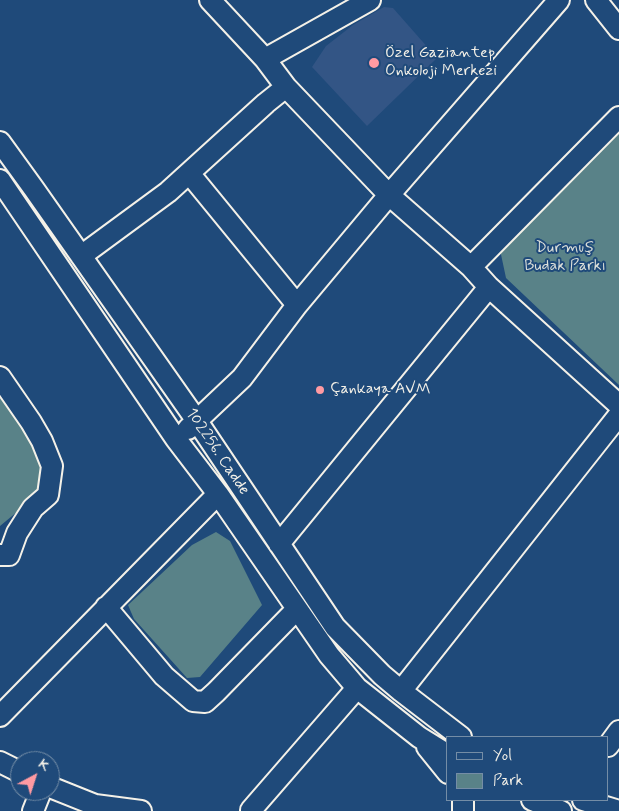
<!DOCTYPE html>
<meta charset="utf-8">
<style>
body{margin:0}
#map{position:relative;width:619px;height:811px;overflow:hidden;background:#1f4a7a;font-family:Mynerve,sans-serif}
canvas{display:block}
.legend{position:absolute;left:446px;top:736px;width:162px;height:65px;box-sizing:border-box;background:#1f4a7a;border:1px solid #748da6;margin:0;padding:6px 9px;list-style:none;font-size:15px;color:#f4f1e8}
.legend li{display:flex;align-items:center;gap:10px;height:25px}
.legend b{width:25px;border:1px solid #748da6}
.north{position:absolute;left:10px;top:751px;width:50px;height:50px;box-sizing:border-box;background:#1f4a7a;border:1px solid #748da6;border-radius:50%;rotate:40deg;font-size:14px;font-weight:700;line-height:20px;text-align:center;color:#f4f1e8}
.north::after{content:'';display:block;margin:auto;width:18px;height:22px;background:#ff9aa2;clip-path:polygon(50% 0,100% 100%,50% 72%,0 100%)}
</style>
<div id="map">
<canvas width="619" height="811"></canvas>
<ul class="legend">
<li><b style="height:6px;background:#1f4a7a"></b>Yol</li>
<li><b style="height:14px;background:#598288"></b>Park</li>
</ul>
<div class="north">K</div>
</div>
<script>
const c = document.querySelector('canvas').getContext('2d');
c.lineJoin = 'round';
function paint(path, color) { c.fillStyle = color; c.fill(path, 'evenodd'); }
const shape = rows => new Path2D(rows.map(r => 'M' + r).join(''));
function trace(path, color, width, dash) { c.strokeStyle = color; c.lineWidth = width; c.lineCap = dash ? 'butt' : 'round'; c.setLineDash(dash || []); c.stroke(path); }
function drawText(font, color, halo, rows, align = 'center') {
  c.font = font + ' Mynerve,sans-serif'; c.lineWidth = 4; c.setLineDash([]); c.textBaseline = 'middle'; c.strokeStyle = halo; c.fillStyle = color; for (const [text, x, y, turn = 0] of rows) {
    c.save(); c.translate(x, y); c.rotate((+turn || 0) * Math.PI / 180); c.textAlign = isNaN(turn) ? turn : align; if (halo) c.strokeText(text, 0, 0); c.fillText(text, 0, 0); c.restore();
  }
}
const built = shape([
 [384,7,393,8,437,58,367,126,312,67,326,46,353,25]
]);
const green = shape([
 [619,129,619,385,506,278,499,245],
 [0,387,43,443,41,492,0,526],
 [216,532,230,541,262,605,200,677,187,678,134,619,128,605,192,545]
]);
const minor = shape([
 [210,0,265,59,286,87,389,195,471,267,489,287,619,405],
 [596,0,619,29],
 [265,59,370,0],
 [0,142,34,189,197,421,335,627,382,675,401,691,461,737],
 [189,173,297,305],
 [0,180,176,439,218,494,329,655,357,688,419,737,448,755],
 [81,256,168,192,266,103,286,87],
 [471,267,619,117],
 [0,377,31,422,42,441,52,466,48,495,33,508,17,533,9,555,0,555],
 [188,429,242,378,297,305,389,195,559,0],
 [279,544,489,287],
 [106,607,164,676,193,701,205,702,216,692,297,609],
 [401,691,619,415],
 [0,716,218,494],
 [608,746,619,731],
 [427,747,448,773],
 [0,762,20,772],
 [50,787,95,805,141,811],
 [463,800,463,811],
 [532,800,561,811],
 [583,800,619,811],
 [33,811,41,791],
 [251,811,251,810,357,688]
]);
const markers = [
 [374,63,6,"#ff9aa2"],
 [320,390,5,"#ff9aa2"]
];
const poiNames = [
 ["Özel Gaziantep",385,54],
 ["Onkoloji Merkezi",385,72],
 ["Çankaya AVM",330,390]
];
const parkNames = [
 ["Durmuş",565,249],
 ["Budak Parkı",565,267]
];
const streetNames = [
 ["102256. Cadde",217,452,56]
];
paint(built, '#335585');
paint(green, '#598288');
trace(minor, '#f4f1e8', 24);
trace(minor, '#1f4a7a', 20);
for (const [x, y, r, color] of markers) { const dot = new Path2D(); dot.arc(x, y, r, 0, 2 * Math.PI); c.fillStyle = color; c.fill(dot); trace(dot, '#1f4a7a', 2); }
drawText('16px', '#f4f1e8', '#1f4a7a', poiNames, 'left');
drawText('16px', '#dde0da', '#1f4a7a', parkNames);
drawText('16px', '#f4f1e8', '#1f4a7a', streetNames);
</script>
